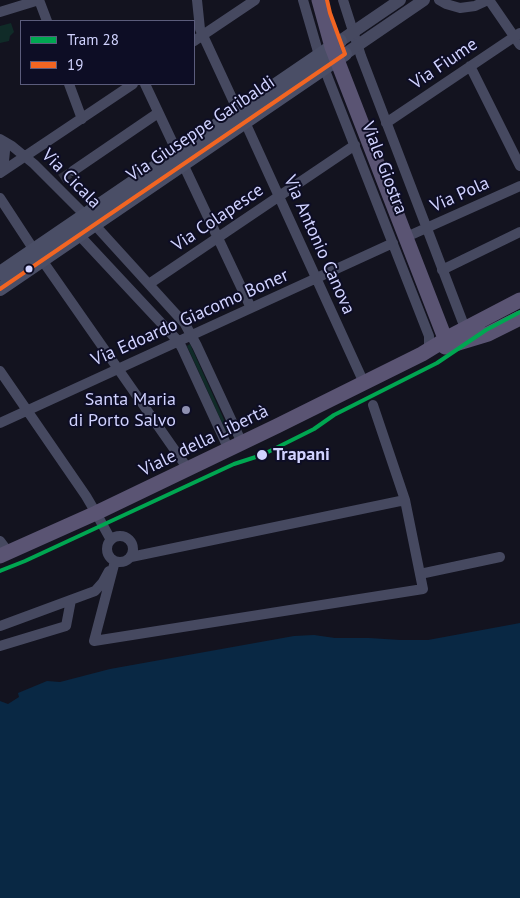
<!DOCTYPE html>
<meta charset="utf-8">
<style>
body{margin:0}
#map{position:relative;width:520px;height:898px;overflow:hidden;background:#13131f;font-family:"PT Sans",sans-serif}
canvas{display:block}
.legend{position:absolute;left:20px;top:20px;width:175px;height:65px;box-sizing:border-box;background:#0d0d25;border:1px solid #5b5c7c;margin:0;padding:6px 9px;list-style:none;font-size:15px;color:#d1d3ff}
.legend li{display:flex;align-items:center;gap:10px;height:25px}
.legend b{width:25px;border:1px solid #5b5c7c}
</style>
<div id="map">
<canvas width="520" height="898"></canvas>
<ul class="legend">
<li><b style="height:6px;background:#00a651"></b>Tram 28</li>
<li><b style="height:6px;background:#f26522"></b>19</li>
</ul>
</div>
<script>
const c = document.querySelector('canvas').getContext('2d');
c.lineJoin = 'round';
function paint(path, color) { c.fillStyle = color; c.fill(path, 'evenodd'); }
const shape = rows => new Path2D(rows.map(r => 'M' + r).join(''));
function trace(path, color, width, dash) { c.strokeStyle = color; c.lineWidth = width; c.lineCap = dash ? 'butt' : 'round'; c.setLineDash(dash || []); c.stroke(path); }
function drawText(font, color, halo, rows, align = 'center') {
  c.font = font + ' "PT Sans",sans-serif'; c.lineWidth = 4; c.setLineDash([]); c.textBaseline = 'middle'; c.strokeStyle = halo; c.fillStyle = color; for (const [text, x, y, turn = 0] of rows) {
    c.save(); c.translate(x, y); c.rotate((+turn || 0) * Math.PI / 180); c.textAlign = isNaN(turn) ? turn : align; if (halo) c.strokeText(text, 0, 0); c.fillText(text, 0, 0); c.restore();
  }
}
const green = shape([
 [11,23,14,32,10,36,9,41,0,43,0,26],
 [190,344,231,435,228,436,187,346]
]);
const water = shape([
 [520,623,520,898,0,898,0,701,8,704,19,697,18,693,47,681,60,682,110,669,294,636,314,635,335,638,369,638,400,640,428,640]
]);
const minorTunnel = shape([
 [61,179,73,171]
]);
const minor = shape([
 [197,0,200,29,238,111],
 [303,0,319,55,429,336,429,350],
 [343,0,361,56,465,328],
 [439,0,446,4,460,8,475,6,488,0],
 [489,0,520,45],
 [0,12,39,0,47,21],
 [194,41,255,0],
 [470,66,520,166],
 [69,84,82,119],
 [145,84,177,152],
 [245,122,364,383],
 [386,123,520,33],
 [0,139,12,146,34,164,94,224,185,324,197,346,242,443],
 [0,140,3,145,5,151,4,161,0,166],
 [183,164,251,308],
 [73,171,158,113],
 [0,173,133,84],
 [0,198,34,250],
 [413,234,520,186],
 [79,235,178,341,182,348,229,450],
 [42,260,188,469],
 [442,270,520,232],
 [149,284,355,145],
 [0,371,86,496,96,513,111,540],
 [0,423,393,243],
 '107 549a13 13 0 1 1 26 0a13 13 0 1 1-26 0Z',
 [0,541,9,553],
 [131,557,405,500],
 [115,561,94,641,423,589,405,500,373,405],
 [420,574,500,557],
 [0,626,95,591,103,582,109,571],
 [0,646,66,626,71,600]
]);
const tertiary = shape([
 [340,41,400,0],
 [345,54,424,0]
]);
const secondary = shape([
 [0,273,340,41],
 [0,289,345,54]
]);
const primary = shape([
 [319,0,332,47,448,346],
 [445,347,488,334,520,318],
 [0,556,96,513,277,426,422,354,453,335,520,300]
]);
const bus1 = shape([
 [0,289,345,54,330,13,327,0]
]);
const tram1 = shape([
 [0,571,25,561,234,464,262,455,314,429,334,415,437,363,486,330,520,312]
]);
const markers = [
 [29,269,4.5,"#d1d3ff"],
 [186,410,5,"#8e90b1"],
 [262,455,6,"#d1d3ff"]
];
const streetNames = [
 ["Via Fiume",444,64,-34],
 ["Via Giuseppe Garibaldi",201,129,-34],
 ["Viale Giostra",384,168,69],
 ["Via Cicala",71,179,45],
 ["Via Pola",460,195,-24],
 ["Via Colapesce",218,218,-34],
 ["Via Antonio Canova",319,245,66],
 ["Via Edoardo Giacomo Boner",190,318,-24],
 ["Viale della Libertà",204,441,-26]
];
const poiNames = [
 ["Santa Maria",176,400],
 ["di Porto Salvo",176,421]
];
const stopNames = [
 ["Trapani",273,455]
];
paint(green, '#102b28');
paint(water, '#092844');
trace(minorTunnel, '#303041', 10, [10, 5]);
trace(minor, '#464960', 10);
trace(tertiary, '#464960', 12);
trace(secondary, '#4a4e66', 14);
trace(primary, '#5a5473', 15);
trace(bus1, '#f26522', 4);
trace(tram1, '#00a651', 4);
for (const [x, y, r, color] of markers) { const dot = new Path2D(); dot.arc(x, y, r, 0, 2 * Math.PI); c.fillStyle = color; c.fill(dot); trace(dot, '#0d0d25', 2); }
drawText('18px', '#d1d3ff', '#0d0d25', streetNames);
drawText('18px', '#d1d3ff', '#0d0d25', poiNames, 'right');
drawText('bold 18px', '#d1d3ff', '#0d0d25', stopNames, 'left');
</script>
